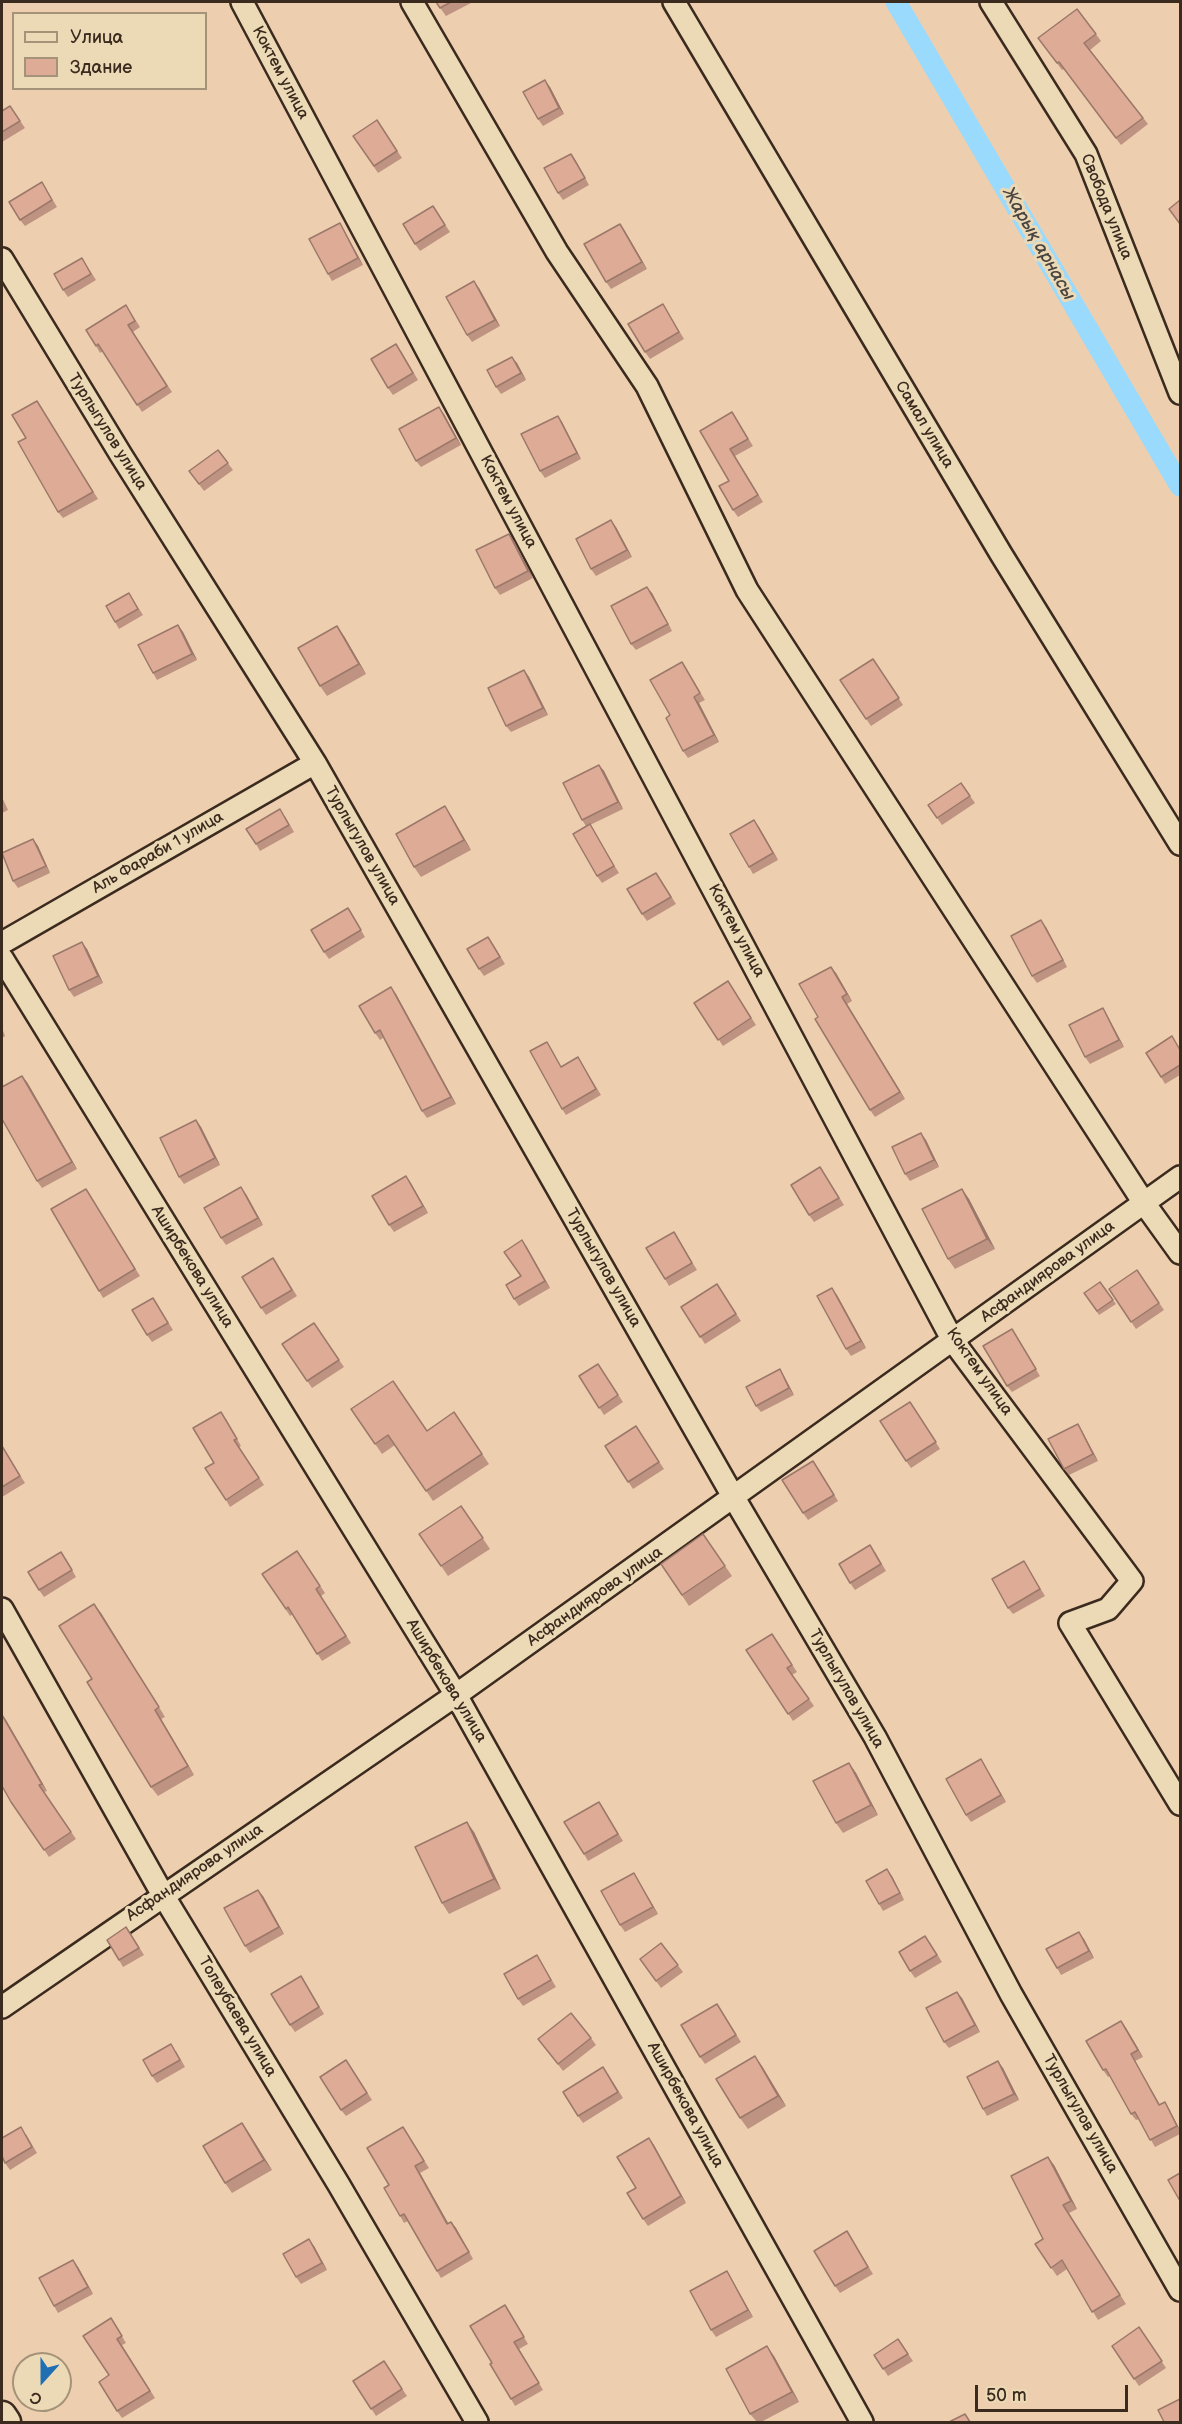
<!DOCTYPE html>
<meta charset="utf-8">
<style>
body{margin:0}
#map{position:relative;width:1182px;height:2424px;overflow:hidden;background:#edcfb0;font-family:"Balsamiq Sans",sans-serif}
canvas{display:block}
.frame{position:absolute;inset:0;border:3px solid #3b2a1e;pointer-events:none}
.legend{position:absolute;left:12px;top:12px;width:195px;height:78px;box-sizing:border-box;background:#ecd9b6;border:2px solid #a59379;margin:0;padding:8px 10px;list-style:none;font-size:18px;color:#3b2a1e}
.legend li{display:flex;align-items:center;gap:12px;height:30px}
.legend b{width:30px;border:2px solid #a59379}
.north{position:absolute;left:12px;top:2352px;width:60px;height:60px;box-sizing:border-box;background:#ecd9b6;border:2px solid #a59379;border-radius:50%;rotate:201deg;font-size:16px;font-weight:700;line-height:24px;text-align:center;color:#3b2a1e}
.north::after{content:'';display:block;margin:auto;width:21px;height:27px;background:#1f6fb2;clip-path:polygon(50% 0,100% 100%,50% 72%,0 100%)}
.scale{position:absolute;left:975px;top:2385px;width:153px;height:27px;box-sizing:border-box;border:3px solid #3b2a1e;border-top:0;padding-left:8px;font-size:18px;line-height:21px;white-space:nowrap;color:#3b2a1e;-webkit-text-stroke:4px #ecd9b6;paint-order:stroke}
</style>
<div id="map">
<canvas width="1182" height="2424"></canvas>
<div class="frame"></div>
<ul class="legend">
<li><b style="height:8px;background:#ecd9b6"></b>Улица</li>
<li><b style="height:16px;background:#ddab96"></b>Здание</li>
</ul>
<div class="north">С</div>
<div class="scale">50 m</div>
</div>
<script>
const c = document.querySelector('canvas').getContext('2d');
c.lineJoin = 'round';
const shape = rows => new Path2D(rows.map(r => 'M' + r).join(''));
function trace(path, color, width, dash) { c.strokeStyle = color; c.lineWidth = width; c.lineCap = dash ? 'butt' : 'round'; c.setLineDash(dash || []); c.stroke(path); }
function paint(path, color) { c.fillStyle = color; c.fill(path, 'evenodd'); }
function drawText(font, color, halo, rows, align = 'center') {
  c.font = font + ' "Balsamiq Sans",sans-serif'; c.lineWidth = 6; c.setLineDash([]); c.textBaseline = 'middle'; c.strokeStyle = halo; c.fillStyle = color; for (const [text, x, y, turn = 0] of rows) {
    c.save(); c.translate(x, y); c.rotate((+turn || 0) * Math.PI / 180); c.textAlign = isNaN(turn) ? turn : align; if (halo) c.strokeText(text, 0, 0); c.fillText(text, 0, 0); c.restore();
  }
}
const canal = shape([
 [896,2,1180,486]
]);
const street = shape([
 [242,2,953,1341,1132,1581,1108,1609,1070,1623,1180,1804],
 [412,2,557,252,647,386,747,590,1144,1203,1180,1253],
 [674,2,1001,554,1180,844],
 [991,2,1086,154,1180,393],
 [2,259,121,455,315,763,734,1498,875,1737,1011,1994,1180,2290],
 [2,943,315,763],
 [2,958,456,1695,862,2422],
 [2,1609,163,1895,339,2185,477,2422],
 [2,2007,456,1695,1180,1177]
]);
const secondary = shape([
 [2,2416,6,2422]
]);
const wall = shape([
 [436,2,473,2,446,16],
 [1077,9,1101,41,1090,50,1148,124,1121,145,1064,69,1062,70,1038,38],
 [550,87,564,114,543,126,538,119],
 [10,106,25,128,2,142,2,111],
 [377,120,402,158,378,173,353,136],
 [571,154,589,185,563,200,558,193],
 [42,182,57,207,25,226,20,220],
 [433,206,450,232,420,251,415,244],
 [620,224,647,269,611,289,606,282],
 [344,230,363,265,332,281,328,274],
 [82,258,96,280,68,297,63,290],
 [479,288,500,326,472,342,467,335],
 [663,304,684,339,650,359,645,352],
 [126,305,140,327,133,332,172,392,142,412,103,351,100,353,96,346],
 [401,351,418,380,393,395,388,388],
 [517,363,526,380,501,394,496,387],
 [41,408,98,499,63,518,58,512,26,438],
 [732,412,753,446,735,456,763,502,738,517,733,510,729,481],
 [444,414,461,445,421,467,416,461],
 [558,416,562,422,581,459,545,478,540,471],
 [218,450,233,470,204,491,189,471],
 [616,527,632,557,596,576,591,569],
 [514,541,533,578,500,595,495,588],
 [129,593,143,615,119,629,115,622],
 [652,593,672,631,636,650,631,644],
 [178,625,183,632,197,660,157,680,153,673],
 [344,636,366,674,327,696,320,686],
 [873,659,903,705,871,726,840,680],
 [682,662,705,700,699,703,719,742,688,758,683,751,670,715],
 [524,670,529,677,548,715,511,732,506,726],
 [599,765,604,771,623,809,590,825,619,873,602,883,597,876,586,826,582,820],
 [961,783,975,803,942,825,928,805],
 [2,797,8,810,2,813],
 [285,816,294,832,260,851,256,844],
 [452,817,471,850,421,877,414,867],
 [759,827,778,860,753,874,749,867],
 [33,839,38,846,50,873,18,888,13,881],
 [661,880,676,904,647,921,642,914],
 [348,908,365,937,329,959,324,952],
 [1046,927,1067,967,1037,983,1032,976],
 [493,944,505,964,484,976,479,969],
 [87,949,103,983,74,997,69,990],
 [836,973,852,1001,847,1004,905,1099,875,1117,870,1110,818,1017],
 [728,981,756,1025,723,1046,694,1003],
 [391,987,396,994,456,1104,427,1118,422,1111,383,1038,380,1040,375,1033],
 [1103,1008,1107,1015,1124,1047,1090,1064,1085,1057],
 [2,1028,5,1036,2,1038],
 [551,1048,561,1067,578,1057,601,1095,566,1115,562,1109],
 [1180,1049,1180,1075,1165,1084,1161,1077],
 [27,1082,77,1169,42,1188,37,1181],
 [196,1120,201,1127,220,1165,184,1184,179,1177],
 [926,1140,939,1167,910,1181,905,1174],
 [820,1167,844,1205,814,1222,809,1215],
 [406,1176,428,1213,394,1232,389,1225],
 [962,1189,969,1199,995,1249,955,1269,948,1259],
 [246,1194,263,1225,226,1245,221,1238],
 [90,1196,140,1276,103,1298,99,1291],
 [678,1239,697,1270,669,1286,665,1279],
 [522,1240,550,1288,519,1306,514,1299,521,1276],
 [273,1258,297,1296,266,1315,261,1308],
 [1137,1270,1164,1310,1136,1329,1109,1289],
 [1100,1282,1116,1304,1099,1315,1084,1293],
 [717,1284,741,1321,705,1344,681,1307],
 [837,1295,866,1348,851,1356,846,1349],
 [157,1304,173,1330,152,1342,147,1335],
 [314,1323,344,1367,312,1388,282,1344],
 [1012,1329,1040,1376,1012,1392,1007,1386],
 [598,1364,623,1402,604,1415,579,1376],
 [784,1376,794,1395,761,1412,756,1406],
 [910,1402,940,1449,911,1468,906,1461],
 [351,1409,427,1430,454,1412,489,1464,433,1501,395,1445,382,1454],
 [226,1419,241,1446,239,1447,264,1485,230,1507,226,1500,214,1463],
 [636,1426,664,1469,633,1489,605,1446],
 [1082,1431,1098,1461,1069,1475,1064,1469],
 [2,1446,25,1483,2,1497],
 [818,1468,838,1501,808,1520,803,1513],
 [461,1506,490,1549,448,1576,419,1534],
 [703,1534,732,1576,689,1606,661,1564],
 [297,1551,325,1593,321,1596,351,1643,322,1661,293,1614,290,1616,262,1574],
 [875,1552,886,1571,855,1590,850,1583],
 [66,1559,76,1577,44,1597,39,1590],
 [1024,1561,1045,1596,1013,1614,1008,1608],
 [101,1613,165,1717,161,1719,194,1775,158,1796,151,1787,92,1679],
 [772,1634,797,1672,792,1675,814,1706,793,1721,746,1650],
 [6,1720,47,1791,44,1792,76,1839,49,1857,11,1802],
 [849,1763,856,1773,878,1815,843,1833,836,1823],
 [985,1766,1006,1802,971,1822,966,1815],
 [603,1809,623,1841,588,1861,584,1854],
 [474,1832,501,1889,449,1914,442,1903],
 [634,1873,658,1914,625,1932,620,1925],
 [892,1876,904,1900,883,1911,879,1904],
 [263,1896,284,1934,250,1953,245,1946],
 [131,1934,144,1955,123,1967,119,1960],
 [1084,1939,1094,1958,1061,1975,1057,1968],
 [661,1943,683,1972,661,1988,640,1959],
 [930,1943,942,1962,915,1978,910,1971],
 [537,1955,556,1987,523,2006,518,1999],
 [301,1976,324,2014,295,2032,290,2025],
 [962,1998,980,2032,949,2048,944,2042],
 [717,2004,741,2042,705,2064,700,2057],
 [1126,2028,1143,2057,1135,2061,1160,2105,1169,2109,1180,2130,1180,2134,1155,2147,1139,2119,1136,2120,1131,2114,1110,2076,1108,2077,1103,2070],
 [591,2038,596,2045,563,2071,543,2045],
 [176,2051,185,2067,157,2083,152,2076],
 [762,2066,786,2106,748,2129,740,2118],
 [351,2067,372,2100,346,2116,341,2110],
 [1003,2068,1019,2100,987,2116,983,2109],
 [608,2074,623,2098,583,2123,578,2116],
 [242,2123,272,2170,232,2193,225,2183],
 [403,2127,429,2168,420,2173,448,2223,451,2222,456,2228,473,2259,441,2278,408,2221,404,2223,400,2216,389,2185],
 [26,2134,37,2153,10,2170,5,2163],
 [649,2138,654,2145,686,2203,648,2226,643,2219,636,2188],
 [1054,2165,1077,2209,1069,2213,1126,2304,1098,2320,1067,2269,1057,2276,1035,2244,1043,2239],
 [851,2238,873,2274,840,2293,835,2286],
 [314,2246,327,2270,301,2284,296,2277],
 [73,2260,78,2267,93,2294,58,2313,54,2306],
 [727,2271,731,2278,753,2317,716,2337,711,2330],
 [505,2305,528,2344,519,2349,543,2390,515,2406,511,2399,492,2363],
 [111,2318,126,2343,122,2345,155,2398,122,2418,117,2411,109,2375],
 [1139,2327,1166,2368,1139,2386,1112,2346],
 [898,2339,913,2361,888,2376,874,2355],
 [774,2356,799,2402,761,2422,757,2422,750,2414],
 [384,2361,407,2396,376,2416,353,2381]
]);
const shadedWall = shape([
 [545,80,550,87,564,114,559,108],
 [571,154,576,161,589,185,585,178],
 [340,223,344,230,363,265,358,258],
 [620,224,625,231,647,269,642,262],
 [474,281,479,288,500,326,495,320],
 [512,357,517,363,526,380,521,373],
 [439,407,444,414,461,445,456,438],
 [558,416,562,422,581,459,577,453],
 [611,520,616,527,632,557,627,550],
 [509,534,514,541,533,578,528,571],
 [647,587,652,593,672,631,668,624],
 [178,625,183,632,197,660,192,654],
 [337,626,344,636,366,674,359,664],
 [524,670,529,677,548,715,543,708],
 [694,697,699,703,719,742,714,735],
 [599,765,604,771,623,809,618,802],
 [445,806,452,817,471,850,464,840],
 [754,820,759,827,778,860,773,853],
 [33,839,38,846,50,873,46,866],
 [1041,920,1046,927,1067,967,1063,960],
 [82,942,87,949,103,983,98,976],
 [831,967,836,973,852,1001,847,994],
 [391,987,396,994,456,1104,451,1097],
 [842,997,847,1004,905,1099,900,1092],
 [1103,1008,1107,1015,1124,1047,1119,1040],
 [22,1076,27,1082,77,1169,72,1162],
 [196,1120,201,1127,220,1165,215,1158],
 [921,1133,926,1140,939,1167,934,1160],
 [406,1176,411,1183,428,1213,423,1206],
 [241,1187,246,1194,263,1225,258,1218],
 [962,1189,969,1199,995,1249,987,1239],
 [522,1240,527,1247,550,1288,545,1281],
 [832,1288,837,1295,866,1348,861,1341],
 [780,1369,784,1376,794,1395,789,1388],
 [1078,1424,1082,1431,1098,1461,1093,1454],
 [94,1604,101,1613,165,1717,159,1707],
 [155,1710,161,1719,194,1775,188,1766],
 [2,1714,6,1720,47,1791,42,1784],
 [981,1759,985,1766,1006,1802,1001,1795],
 [849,1763,856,1773,878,1815,871,1805],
 [467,1822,474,1832,501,1889,494,1879],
 [887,1869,892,1876,904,1900,900,1893],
 [634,1873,638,1880,658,1914,653,1907],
 [258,1890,263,1896,284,1934,279,1927],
 [1079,1932,1084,1939,1094,1958,1089,1951],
 [957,1992,962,1998,980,2032,975,2025],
 [1121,2021,1126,2028,1143,2057,1138,2050],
 [1131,2054,1135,2061,1164,2112,1159,2105],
 [755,2056,762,2066,786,2106,778,2096],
 [998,2061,1003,2068,1019,2100,1014,2094],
 [1165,2102,1169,2109,1180,2130,1177,2126],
 [242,2123,249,2133,272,2170,264,2160],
 [649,2138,654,2145,686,2203,681,2196],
 [1048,2157,1054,2165,1077,2209,1071,2201],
 [415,2166,420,2173,452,2230,447,2224],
 [451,2222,456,2228,473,2259,469,2252],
 [309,2239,314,2246,327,2270,322,2263],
 [73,2260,78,2267,93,2294,88,2287],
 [727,2271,731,2278,753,2317,748,2310],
 [767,2346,774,2356,799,2402,792,2392]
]);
const building = shape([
 [436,2,451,2,440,8,436,2],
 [1077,9,1096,34,1084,43,1143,118,1116,138,1059,62,1057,63,1038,38,1077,9],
 [545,80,559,108,538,119,523,92,545,80],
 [10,106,20,121,2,132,2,111,10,106],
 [377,120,397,151,374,166,353,136,377,120],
 [571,154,585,178,558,193,544,168,571,154],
 [42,182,52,200,20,220,9,202,42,182],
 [1180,200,1180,224,1169,209,1180,200],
 [433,206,445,225,415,244,403,224,433,206],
 [340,223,358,258,328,274,309,239,340,223],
 [620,224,642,262,606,282,584,244,620,224],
 [82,258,91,274,63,290,54,274,82,258],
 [474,281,495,320,467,335,446,297,474,281],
 [663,304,679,332,645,352,628,324,663,304],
 [126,305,135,321,128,325,167,386,137,405,98,344,96,346,86,330,126,305],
 [396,344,413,373,388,388,371,359,396,344],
 [512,357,521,373,496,387,487,370,512,357],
 [37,401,93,492,58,512,18,442,26,438,12,415,37,401],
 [439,407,456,438,416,461,399,429,439,407],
 [732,412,748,439,730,449,758,495,733,510,719,486,729,481,700,431,732,412],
 [558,416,577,453,540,471,521,434,558,416],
 [218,450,228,463,199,484,189,471,218,450],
 [611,520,627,550,591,569,576,539,611,520],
 [509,534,528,571,495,588,476,550,509,534],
 [647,587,668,624,631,644,611,606,647,587],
 [129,593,138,609,115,622,106,606,129,593],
 [178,625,192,654,153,673,138,645,178,625],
 [337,626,359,664,320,686,298,648,337,626],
 [873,659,899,698,866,719,840,680,873,659],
 [682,662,700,693,694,697,714,735,683,751,666,718,670,715,650,680,682,662],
 [524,670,543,708,506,726,488,688,524,670],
 [599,765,618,802,582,820,563,783,599,765],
 [961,783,970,796,937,818,928,805,961,783],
 [445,806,464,840,414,867,396,834,445,806],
 [280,809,289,825,256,844,246,829,280,809],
 [754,820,773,853,749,867,730,834,754,820],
 [590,824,614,866,597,876,573,834,590,824],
 [33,839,46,866,13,881,2,853,33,839],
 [656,873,671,897,642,914,627,889,656,873],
 [348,908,361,930,324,952,311,930,348,908],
 [1041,920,1063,960,1032,976,1011,936,1041,920],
 [488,937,500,957,479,969,467,949,488,937],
 [82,942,98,976,69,990,53,956,82,942],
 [831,967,847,994,842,997,900,1092,870,1110,815,1019,818,1017,799,984,831,967],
 [728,981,751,1018,718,1040,694,1003,728,981],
 [391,987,451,1097,422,1111,380,1030,375,1033,359,1006,391,987],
 [1103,1008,1119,1040,1085,1057,1069,1025,1103,1008],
 [1172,1036,1180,1050,1180,1065,1161,1077,1146,1053,1172,1036],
 [547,1042,561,1067,578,1057,596,1089,562,1109,530,1051,547,1042],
 [22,1076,72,1162,37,1181,2,1119,2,1087,22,1076],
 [196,1120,215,1158,179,1177,160,1138,196,1120],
 [921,1133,934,1160,905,1174,892,1147,921,1133],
 [820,1167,839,1198,809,1215,791,1185,820,1167],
 [406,1176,423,1206,389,1225,372,1196,406,1176],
 [241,1187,258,1218,221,1238,204,1208,241,1187],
 [86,1189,135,1269,99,1291,51,1209,86,1189],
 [962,1189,987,1239,948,1259,922,1209,962,1189],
 [674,1232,692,1263,665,1279,646,1248,674,1232],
 [522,1240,545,1281,514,1299,506,1285,521,1276,504,1252,522,1240],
 [273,1258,292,1290,261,1308,242,1277,273,1258],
 [1137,1270,1159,1303,1131,1322,1109,1289,1137,1270],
 [1100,1282,1113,1300,1097,1311,1084,1293,1100,1282],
 [717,1284,736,1314,700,1337,681,1307,717,1284],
 [832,1288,861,1341,846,1349,817,1296,832,1288],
 [153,1298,168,1323,147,1335,132,1310,153,1298],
 [314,1323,339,1360,307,1381,282,1344,314,1323],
 [1012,1329,1036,1369,1007,1386,983,1346,1012,1329],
 [598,1364,618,1395,599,1408,579,1376,598,1364],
 [780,1369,789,1388,756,1406,746,1387,780,1369],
 [393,1381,427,1431,454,1412,482,1454,426,1491,388,1435,375,1444,351,1409,393,1381],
 [910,1402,936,1442,906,1461,880,1421,910,1402],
 [221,1412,237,1439,234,1440,259,1478,226,1500,205,1468,214,1463,193,1428,221,1412],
 [1078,1424,1093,1454,1064,1469,1048,1439,1078,1424],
 [636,1426,659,1462,628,1482,605,1446,636,1426],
 [2,1446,20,1476,2,1487,2,1446],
 [813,1461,834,1495,803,1513,782,1480,813,1461],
 [461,1506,483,1538,441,1566,419,1534,461,1506],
 [703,1534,725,1566,682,1595,661,1564,703,1534],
 [870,1545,881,1564,850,1583,839,1564,870,1545],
 [297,1551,320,1586,316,1589,346,1636,317,1654,288,1607,286,1609,262,1574,297,1551],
 [61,1552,72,1570,39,1590,28,1572,61,1552],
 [1024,1561,1040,1589,1008,1608,992,1579,1024,1561],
 [94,1604,159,1707,155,1710,188,1766,151,1787,87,1682,92,1679,59,1626,94,1604],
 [772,1634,792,1665,787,1668,809,1699,788,1714,746,1650,772,1634],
 [2,1715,42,1784,39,1785,71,1832,44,1850,11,1802,2,1786,2,1715],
 [981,1759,1001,1795,966,1815,946,1779,981,1759],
 [849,1763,871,1805,836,1823,813,1781,849,1763],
 [599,1802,618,1834,584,1854,564,1822,599,1802],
 [467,1822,494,1879,442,1903,415,1847,467,1822],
 [887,1869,900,1893,879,1904,866,1881,887,1869],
 [634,1873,653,1907,620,1925,601,1891,634,1873],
 [258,1890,279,1927,245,1946,224,1908,258,1890],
 [126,1927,139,1948,119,1960,107,1940,126,1927],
 [1079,1932,1089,1951,1057,1968,1046,1949,1079,1932],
 [925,1936,937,1955,910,1971,899,1952,925,1936],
 [661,1943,678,1965,656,1981,640,1959,661,1943],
 [537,1955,551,1980,518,1999,504,1974,537,1955],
 [301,1976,319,2007,290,2025,271,1994,301,1976],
 [957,1992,975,2025,944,2042,926,2008,957,1992],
 [717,2004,736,2035,700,2057,681,2025,717,2004],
 [571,2013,591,2038,558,2064,538,2039,571,2013],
 [1121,2021,1138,2050,1131,2054,1159,2105,1165,2102,1177,2126,1150,2140,1135,2112,1131,2114,1106,2069,1103,2070,1086,2041,1121,2021],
 [171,2044,180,2060,152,2076,143,2060,171,2044],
 [755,2056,778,2096,740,2118,716,2079,755,2056],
 [346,2060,367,2093,341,2110,320,2077,346,2060],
 [998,2061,1014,2094,983,2109,967,2077,998,2061],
 [603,2067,618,2092,578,2116,563,2092,603,2067],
 [242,2123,264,2160,225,2183,203,2146,242,2123],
 [21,2127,32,2147,5,2163,2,2156,2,2138,21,2127],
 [403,2127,424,2161,415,2166,447,2224,451,2222,469,2252,437,2271,404,2214,400,2216,384,2188,389,2185,367,2148,403,2127],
 [649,2138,681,2196,643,2219,627,2193,636,2188,617,2157,649,2138],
 [1048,2157,1071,2201,1063,2205,1120,2295,1092,2312,1062,2260,1051,2268,1035,2244,1043,2239,1011,2176,1048,2157],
 [1180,2173,1180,2201,1168,2180,1180,2173],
 [847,2231,868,2267,835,2286,814,2251,847,2231],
 [309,2239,322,2263,296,2277,283,2254,309,2239],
 [73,2260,88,2287,54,2306,39,2278,73,2260],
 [727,2271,748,2310,711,2330,690,2291,727,2271],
 [505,2305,524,2337,514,2342,539,2383,511,2399,490,2364,492,2363,470,2326,505,2305],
 [111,2318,122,2336,117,2339,150,2391,117,2411,99,2382,109,2375,83,2336,111,2318],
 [1139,2327,1162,2361,1134,2379,1112,2346,1139,2327],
 [898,2339,908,2354,883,2369,874,2355,898,2339],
 [767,2346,792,2392,750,2414,726,2369,767,2346],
 [384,2361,402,2389,371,2409,353,2381,384,2361],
 [1180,2399,1180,2422,1164,2422,1158,2410,1180,2399],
 [965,2414,970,2422,949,2422,965,2414]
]);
const streetNames = [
 ["Коктем улица",280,73,62],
 ["Свобода улица",1106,207,68],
 ["Самал улица",924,425,59],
 ["Турлыгулов улица",107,432,58],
 ["Коктем улица",508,502,62],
 ["Турлыгулов улица",362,846,60],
 ["Аль Фараби 1 улица",158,853,-30],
 ["Коктем улица",736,931,62],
 ["Аширбекова улица",192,1267,58],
 ["Турлыгулов улица",603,1268,60],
 ["Асфандиярова улица",1048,1272,-36],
 ["Коктем улица",979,1372,55],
 ["Асфандиярова улица",595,1597,-35],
 ["Аширбекова улица",446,1681,59],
 ["Турлыгулов улица",846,1689,60],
 ["Асфандиярова улица",195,1873,-34],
 ["Толеубаева улица",237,2017,59],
 ["Аширбекова улица",685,2105,61],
 ["Турлыгулов улица",1080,2114,60]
];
const waterNames = [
 ["Жарық арнасы",1038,244,60]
];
trace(canal, '#9adafc', 21);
trace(street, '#3b2a1e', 26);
trace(secondary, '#3b2a1e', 33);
trace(street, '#ecd9b6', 21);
trace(secondary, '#ecd9b6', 28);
paint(wall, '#be9381');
paint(shadedWall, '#9b7869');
paint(building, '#ddab96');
trace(building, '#9b7869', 1.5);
drawText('16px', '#3b2a1e', '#ecd9b6', streetNames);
drawText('italic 18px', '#49443f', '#ecd9b6', waterNames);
</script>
